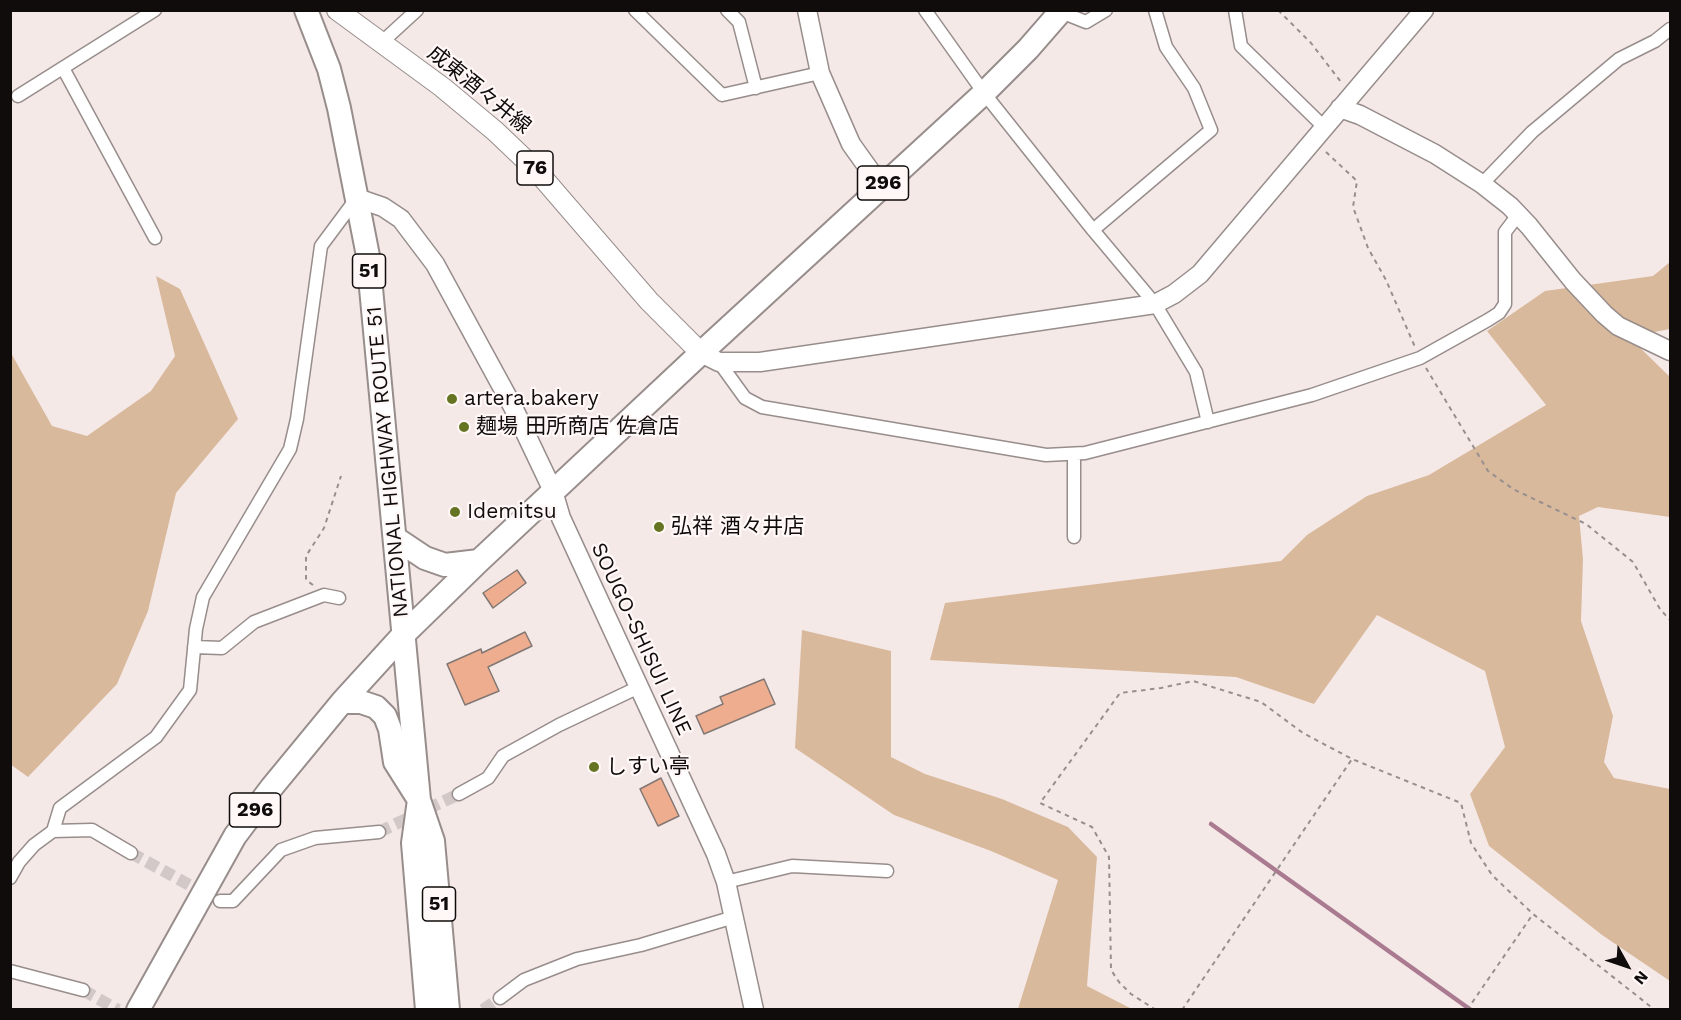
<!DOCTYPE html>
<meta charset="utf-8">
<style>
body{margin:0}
#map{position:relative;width:1681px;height:1020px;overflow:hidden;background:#f5e9e8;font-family:"Work Sans",sans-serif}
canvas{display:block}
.frame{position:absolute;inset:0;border:12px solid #0f0c0b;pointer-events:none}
.north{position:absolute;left:1597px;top:936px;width:60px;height:60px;-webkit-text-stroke:4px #fff8f7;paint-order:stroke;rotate:130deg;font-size:16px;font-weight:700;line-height:24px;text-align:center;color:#0f0c0b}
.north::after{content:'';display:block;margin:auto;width:21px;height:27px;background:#0f0c0b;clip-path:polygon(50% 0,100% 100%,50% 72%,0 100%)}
</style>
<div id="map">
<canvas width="1681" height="1020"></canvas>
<div class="frame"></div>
<div class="north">N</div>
</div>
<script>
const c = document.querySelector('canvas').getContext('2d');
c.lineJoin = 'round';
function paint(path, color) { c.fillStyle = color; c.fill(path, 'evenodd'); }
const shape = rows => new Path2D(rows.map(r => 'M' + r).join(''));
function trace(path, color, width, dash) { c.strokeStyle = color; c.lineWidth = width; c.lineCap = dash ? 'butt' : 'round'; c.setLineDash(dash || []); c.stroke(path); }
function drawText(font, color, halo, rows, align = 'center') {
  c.font = font + ' "Work Sans","Noto Sans JP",sans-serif'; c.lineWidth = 4.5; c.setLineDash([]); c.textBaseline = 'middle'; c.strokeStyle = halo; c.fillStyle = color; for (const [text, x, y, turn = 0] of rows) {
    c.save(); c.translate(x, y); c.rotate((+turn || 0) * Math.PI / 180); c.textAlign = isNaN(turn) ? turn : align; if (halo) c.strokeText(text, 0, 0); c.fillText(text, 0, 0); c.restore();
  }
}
const green = shape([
 [1670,262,1670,329,1629,337,1670,377,1670,517,1598,507,1579,516,1583,559,1581,621,1613,716,1604,762,1614,778,1670,789,1670,981,1602,935,1489,846,1470,794,1505,747,1485,671,1377,615,1314,704,1236,677,930,660,945,603,1281,561,1307,535,1367,496,1429,475,1546,405,1487,331,1545,291,1653,276],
 [156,276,180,289,238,419,176,493,148,611,117,684,28,777,10,764,11,353,52,426,87,436,151,391,175,356],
 [802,630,891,651,891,757,925,774,1002,799,1068,827,1097,857,1087,986,1132,1009,1018,1009,1058,880,991,851,894,815,795,748]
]);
const stream = shape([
 [1211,824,1471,1010]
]);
const building = shape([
 [517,570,526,583,493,608,483,593,517,570],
 [525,632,532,646,488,667,499,691,465,705,447,664,481,649,482,653,525,632],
 [764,679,775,704,704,734,696,716,723,704,720,697,764,679],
 [661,778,679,816,658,826,640,789,661,778]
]);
const streetTunnel = shape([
 [379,832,459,794],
 [131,853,206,894],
 [83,990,118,1010],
 [483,1010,500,998]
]);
const path = shape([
 [1278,10,1311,43,1341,82],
 [1326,152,1357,181,1353,207,1368,248,1386,280,1415,347],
 [1426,368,1488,471,1513,489,1586,524,1633,562,1660,609,1670,620],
 [313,585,306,580,306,556,324,528,341,476],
 [1156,1010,1131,994,1119,982,1111,970,1109,857,1092,827,1040,803,1120,693,1161,688,1193,681,1261,702,1303,733,1352,759,1461,803,1471,843,1492,875,1533,914,1655,1010],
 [1182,1010,1352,759],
 [1249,1010,1261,1010],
 [1467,1010,1533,914]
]);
const street = shape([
 [635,10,722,95,820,73],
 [727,10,739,22,756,88],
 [925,10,984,93,1093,230,1155,304,1196,372,1208,422],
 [1235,10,1241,46,1324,127],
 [1061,12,1086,22,1106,10],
 [381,43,417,10],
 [63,68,155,238],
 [18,96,155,10],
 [1482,184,1532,132,1619,59,1655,41,1670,29],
 [1093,230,1211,130,1194,88,1166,47,1155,10],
 [719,362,745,398,762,407,1046,455,1085,453,1312,395,1420,358,1488,320,1499,313,1505,304,1505,232,1518,215],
 [1074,537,1074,454],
 [194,647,222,648,254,622,324,595,339,598],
 [459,794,488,778,503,756,559,725,639,687],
 [53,831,60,808,156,737,190,690,196,629,203,597,290,449,297,419,321,246,356,199],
 [10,878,19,862,34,845,53,831,92,830,131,853],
 [726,882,792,866,887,871],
 [220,901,233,901,281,850,315,838,379,832],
 [10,971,83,990],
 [500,998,524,980,577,959,641,945,734,917]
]);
const secondary = shape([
 [807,10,820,73,851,144,881,186],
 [1340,108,1360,115,1435,154,1482,184,1510,206,1529,226,1573,281,1604,314,1618,326,1670,351],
 [357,198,383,207,401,219,435,264,513,407,553,491,561,518,716,854,726,882,754,1010],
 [701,353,719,362,760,362,1155,304,1174,294,1200,274,1424,10]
]);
const primary = shape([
 [337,10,442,87,495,131,536,170,649,301,701,353]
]);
const highway = shape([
 [306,10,329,69,339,108,368,256,419,800,413,843,427,1010],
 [395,538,425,558,445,565,479,561],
 [342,702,361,702,376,707,385,716,390,729,395,762,419,800,433,841,448,1010],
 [138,1010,235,836,272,787,342,702,404,634,479,561,701,353,984,93,1028,49,1062,10]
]);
const markers = [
 [452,399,6,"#647422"],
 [464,427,6,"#647422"],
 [455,512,6,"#647422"],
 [659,527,6,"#647422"],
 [594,767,6,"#647422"]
];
const shields = [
 [535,168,36],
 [883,183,51],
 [369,271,33],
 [255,810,51],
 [439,904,33]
];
const shieldNames = [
 ["76",535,168],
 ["296",883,183],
 ["51",369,271],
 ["296",255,810],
 ["51",439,904]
];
const streetNames = [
 ["成東酒々井線",479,90,39],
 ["NATIONAL HIGHWAY ROUTE 51",388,462,-95],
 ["SOUGO-SHISUI LINE",641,639,65]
];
const poiNames = [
 ["artera.bakery",464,399],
 ["麺場 田所商店 佐倉店",476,427],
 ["Idemitsu",467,512],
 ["弘祥 酒々井店",671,527],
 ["しすい亭",606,767]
];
paint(green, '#d9b99c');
trace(stream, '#aa7a90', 4.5);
paint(building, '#efad8f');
trace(building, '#817773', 1.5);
trace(streetTunnel, '#d2c8c7', 12, [12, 6]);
trace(street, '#978d8b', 15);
trace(secondary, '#978d8b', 21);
trace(primary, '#978d8b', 22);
trace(highway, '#978d8b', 26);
trace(path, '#978f8e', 2, [4.5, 4.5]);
trace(street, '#fff', 12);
trace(secondary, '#fff', 18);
trace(primary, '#fff', 20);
trace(highway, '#fff', 22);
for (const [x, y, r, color] of markers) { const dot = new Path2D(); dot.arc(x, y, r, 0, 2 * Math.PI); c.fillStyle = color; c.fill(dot); trace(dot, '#fff8f7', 2); }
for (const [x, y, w] of shields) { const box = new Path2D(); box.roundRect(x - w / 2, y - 17, w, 34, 4.5); c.fillStyle = '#fff8f7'; c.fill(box); trace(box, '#0f0c0b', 1.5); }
drawText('bold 20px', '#0f0c0b', null, shieldNames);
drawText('21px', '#0f0c0b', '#fff8f7', streetNames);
drawText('21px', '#0f0c0b', '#fff8f7', poiNames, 'left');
</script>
